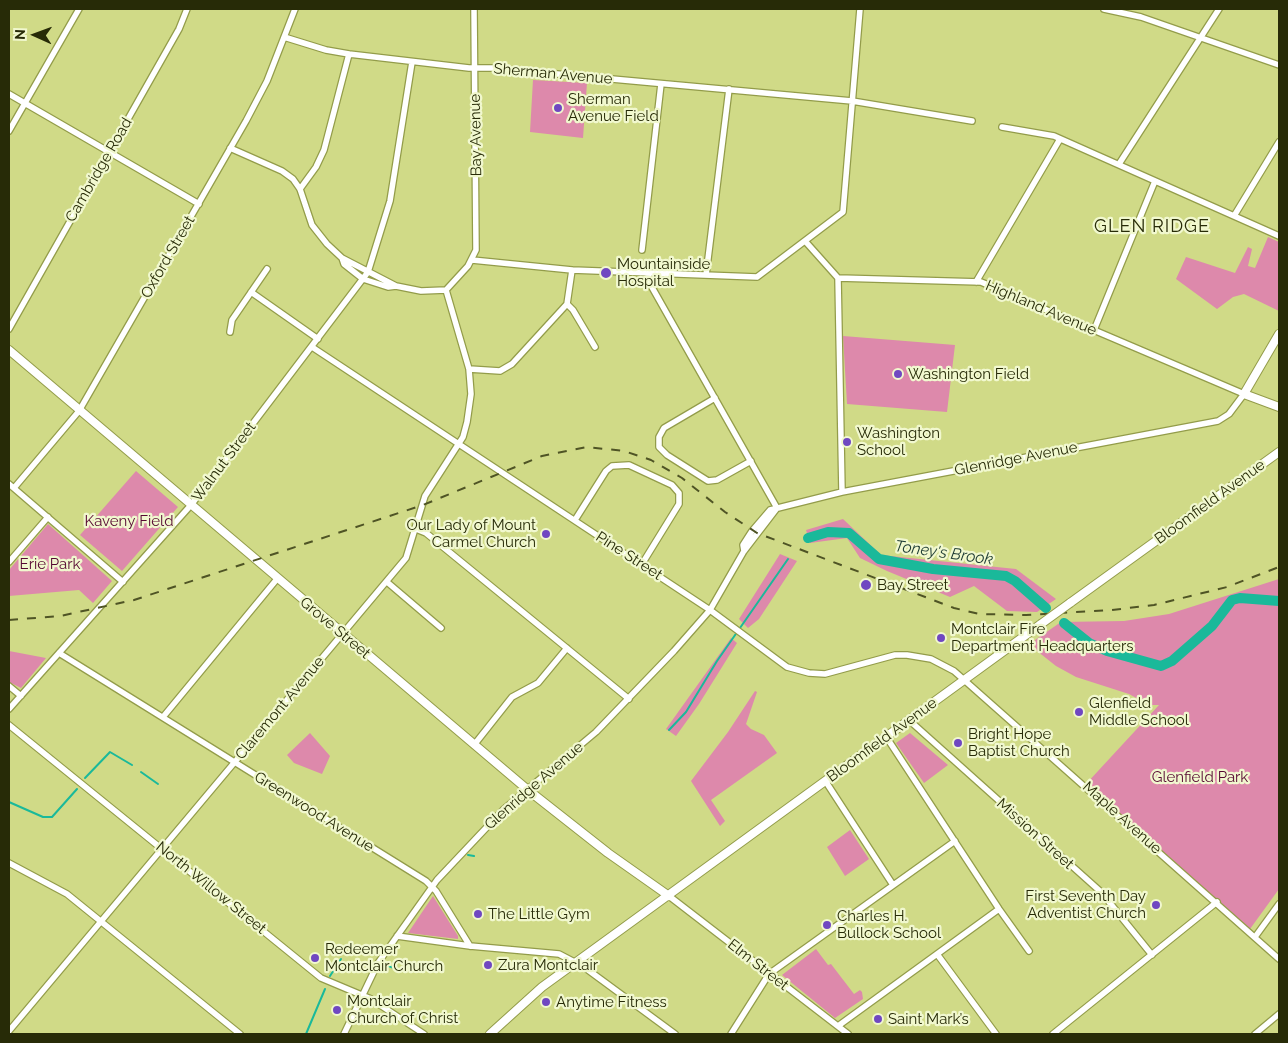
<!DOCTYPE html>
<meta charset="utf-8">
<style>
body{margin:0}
#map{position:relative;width:1288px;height:1043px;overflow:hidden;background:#d0da87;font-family:Raleway,sans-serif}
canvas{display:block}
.frame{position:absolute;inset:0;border:10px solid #272b07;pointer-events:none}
.north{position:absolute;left:10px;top:10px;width:50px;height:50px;-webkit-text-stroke:4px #f1f8cf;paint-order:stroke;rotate:272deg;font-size:14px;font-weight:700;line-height:20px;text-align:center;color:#272b07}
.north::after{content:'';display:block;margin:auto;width:18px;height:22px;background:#272b07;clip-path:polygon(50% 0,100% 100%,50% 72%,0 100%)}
</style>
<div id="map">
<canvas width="1288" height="1043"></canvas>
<div class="frame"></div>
<div class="north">N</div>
</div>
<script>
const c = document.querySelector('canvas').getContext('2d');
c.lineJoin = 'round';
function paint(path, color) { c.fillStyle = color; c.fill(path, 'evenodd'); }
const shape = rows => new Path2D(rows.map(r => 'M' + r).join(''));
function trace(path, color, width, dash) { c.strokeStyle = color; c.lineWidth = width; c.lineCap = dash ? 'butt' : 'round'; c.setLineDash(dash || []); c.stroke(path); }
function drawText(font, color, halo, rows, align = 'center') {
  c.font = font + ' Raleway,sans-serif'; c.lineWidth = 4.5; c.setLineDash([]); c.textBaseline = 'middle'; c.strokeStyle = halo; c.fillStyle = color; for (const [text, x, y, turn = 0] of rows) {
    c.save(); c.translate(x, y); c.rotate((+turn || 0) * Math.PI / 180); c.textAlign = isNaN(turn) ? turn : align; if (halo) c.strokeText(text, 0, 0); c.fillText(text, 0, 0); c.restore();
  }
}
const green = shape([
 [533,80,587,83,583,138,530,132],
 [1268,237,1279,242,1279,311,1244,294,1233,297,1217,309,1176,279,1186,257,1235,273,1248,247,1252,249,1248,266,1255,268],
 [843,336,955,345,947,412,847,404],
 [136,471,178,507,122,571,80,535],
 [843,519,881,555,1016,569,1056,599,1037,612,1007,611,974,586,950,597,887,571,860,558,847,538,810,543,806,530],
 [48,524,112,581,93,603,79,590,9,596,9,570],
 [780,554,797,561,759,619,748,628,739,619],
 [1279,579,1279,889,1250,929,1086,784,1159,705,1149,705,1129,694,1076,677,1056,666,1037,651,1034,645,1035,640,1061,622,1124,621,1169,614],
 [731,638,737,643,699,704,676,736,666,729],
 [9,651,46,658,21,688,9,682],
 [755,691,757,692,746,724,751,729,764,735,777,753,711,800,725,821,720,826,691,781,728,732],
 [310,733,330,756,322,774,294,763,287,755],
 [910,733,948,765,924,783,896,743],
 [850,830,869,859,845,876,827,847],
 [433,896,458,936,458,939,408,933],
 [816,949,828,965,831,964,854,994,860,990,862,992,863,999,835,1018,782,975]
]);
const stream = shape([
 [669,730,686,712,717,661,788,559],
 [141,772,158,784],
 [85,778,110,752,132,765],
 [9,802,43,817,52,817,77,789],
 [468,855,474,856],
 [386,965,399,970],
 [330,976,341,959],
 [306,1034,325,989]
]);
const river = shape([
 [808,538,828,532,849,533,879,559,933,569,1006,576,1015,581,1046,608],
 [1064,623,1089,643,1107,651,1161,666,1172,661,1212,626,1232,600,1240,598,1279,601]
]);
const minor = shape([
 [1104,9,1141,17,1279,65],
 [284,37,326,50,349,54,469,68,492,68,852,101,972,121],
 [9,94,199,204],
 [1002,127,1054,136,1279,236],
 [9,131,79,9],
 [230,148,282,171,293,179,300,189,312,225,327,244,342,258,396,286,421,291,446,290],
 [1119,164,1219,9],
 [300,189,316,167,324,150,349,54],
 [1234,216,1279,142],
 [642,250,661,84],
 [342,258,344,264,363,279,388,287,396,286],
 [472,260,572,270,757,277,843,212,860,9],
 [648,273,649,282,777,508],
 [706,275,729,89],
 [838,278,842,492],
 [976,282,1060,139],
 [446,290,468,266,476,250,474,9],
 [251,292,318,339],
 [567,304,573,310,595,347],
 [9,329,179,29,187,9],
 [1094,330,1155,181],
 [230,332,232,320,267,269],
 [312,347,710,610,787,667,809,673,825,674,895,655,907,655,931,659,954,671,1279,959],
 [469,369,500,371,512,364,567,304,572,270],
 [715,398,664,428,659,437,659,447,667,455,708,481,717,480,751,461],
 [9,484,123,582],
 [14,488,79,411,246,121,267,81,295,9],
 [575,520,606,471,612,466,629,465,672,485,679,493,679,504,642,564],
 [416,529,426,533,629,699],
 [744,551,743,545,752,531,770,510,842,492,1218,421,1229,414,1244,394,981,282,838,278,805,241],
 [9,562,48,517],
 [387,582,441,628],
 [59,653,426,881,436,891,470,946],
 [9,686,21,696],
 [9,709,191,505,368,272,390,201,412,62],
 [163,717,277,579],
 [910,721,1101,892,1152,955],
 [9,725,321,978,371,999,424,1034],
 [887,738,999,909,1029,951],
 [474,745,512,697,538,683,567,648],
 [826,782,893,885],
 [9,863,67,894,240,1034],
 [669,896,848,1034],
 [397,936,470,946,559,954,584,967,675,1034],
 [1255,937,1279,904],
 [937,954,996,1034],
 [838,1026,999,909],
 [9,1031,406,558,425,496,463,437,467,422,471,394,469,369,446,290],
 [344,1034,378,963,437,880,504,809,596,732,674,651,710,610,744,551,777,508],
 [731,1034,769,974,955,841],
 [1053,1034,1217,902],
 [1255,1034,1279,1014]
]);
const major = shape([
 [1279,334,1244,394,1279,407],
 [9,350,528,790,608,853,669,896],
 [1070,603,1279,452],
 [490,1034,542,987,1041,624]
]);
const rail = shape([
 [9,620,60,616,134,600,423,505,542,456,587,447,624,451,651,460,682,478,725,512,757,533,954,608,979,614,1026,615,1112,610,1154,605,1227,587,1279,567]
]);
const majorBridge = shape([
 [1041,624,1070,603]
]);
const markers = [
 [558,108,5,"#7048c1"],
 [606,273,6,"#7048c1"],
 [898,374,5,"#7048c1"],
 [847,442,5,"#7048c1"],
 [546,534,5,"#7048c1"],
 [866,585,6,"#7048c1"],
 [941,638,5,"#7048c1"],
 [1079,712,5,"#7048c1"],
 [958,743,5,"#7048c1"],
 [1156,905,5,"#7048c1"],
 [478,914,5,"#7048c1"],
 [827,925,5,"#7048c1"],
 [315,958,5,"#7048c1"],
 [488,965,5,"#7048c1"],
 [546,1002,5,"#7048c1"],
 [337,1010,5,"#7048c1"],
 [878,1019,5,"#7048c1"]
];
const streetNames = [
 ["Sherman Avenue",553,74,5],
 ["Bay Avenue",476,135,-91],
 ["Cambridge Road",99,170,-60],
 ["Oxford Street",168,257,-60],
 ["Highland Avenue",1041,308,23],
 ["Glenridge Avenue",1016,459,-11],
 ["Walnut Street",224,462,-53],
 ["Bloomfield Avenue",1210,502,-36],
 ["Pine Street",629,556,33],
 ["Grove Street",335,628,40],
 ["Claremont Avenue",280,708,-50],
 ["Bloomfield Avenue",882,740,-36],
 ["Glenridge Avenue",534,786,-41],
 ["Greenwood Avenue",314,812,32],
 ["Maple Avenue",1122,818,42],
 ["Mission Street",1035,834,42],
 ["North Willow Street",211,888,39],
 ["Elm Street",758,965,38]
];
const poiNames = [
 ["Sherman",568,99],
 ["Avenue Field",568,116],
 ["Mountainside",617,264],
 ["Hospital",617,281],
 ["Washington Field",908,374],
 ["Washington",857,433],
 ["School",857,450],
 ["Our Lady of Mount",536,525,"right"],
 ["Carmel Church",536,542,"right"],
 ["Bay Street",877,585],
 ["Montclair Fire",951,629],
 ["Department Headquarters",951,646],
 ["Glenfield",1089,703],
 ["Middle School",1089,720],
 ["Bright Hope",968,734],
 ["Baptist Church",968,751],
 ["First Seventh Day",1146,896,"right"],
 ["Adventist Church",1146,913,"right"],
 ["The Little Gym",488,914],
 ["Charles H.",837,916],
 ["Bullock School",837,933],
 ["Redeemer",325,949],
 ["Montclair Church",325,966],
 ["Zura Montclair",498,965],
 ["Montclair",347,1001],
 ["Church of Christ",347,1018],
 ["Anytime Fitness",556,1002],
 ["Saint Mark’s",888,1019]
];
const parkNames = [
 ["Kaveny Field",129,521],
 ["Erie Park",50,564],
 ["Glenfield Park",1200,777]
];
const waterNames = [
 ["Toney's Brook",944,553,8]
];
const quarterNames = [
 ["GLEN RIDGE",1152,227]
];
paint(green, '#dd89ab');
trace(stream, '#1ab99a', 2);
trace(river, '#1ab99a', 10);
trace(minor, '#939c4a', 8);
trace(major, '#939c4a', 10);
trace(minor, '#fff', 5.5);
trace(major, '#fff', 8);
trace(rail, '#4f5425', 2, [9, 9]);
trace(majorBridge, '#939c4a', 10, []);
trace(majorBridge, '#fff', 8);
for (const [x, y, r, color] of markers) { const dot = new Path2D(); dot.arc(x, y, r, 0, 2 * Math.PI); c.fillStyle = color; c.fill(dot); trace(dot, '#f1f8cf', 2); }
drawText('15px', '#272b07', '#f1f8cf', streetNames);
drawText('15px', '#272b07', '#f1f8cf', poiNames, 'left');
drawText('15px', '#560832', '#f1f8cf', parkNames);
drawText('italic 16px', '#1c3a32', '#f1f8cf', waterNames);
c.letterSpacing = '1px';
drawText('18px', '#272b07', '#f1f8cf', quarterNames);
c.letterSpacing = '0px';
</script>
